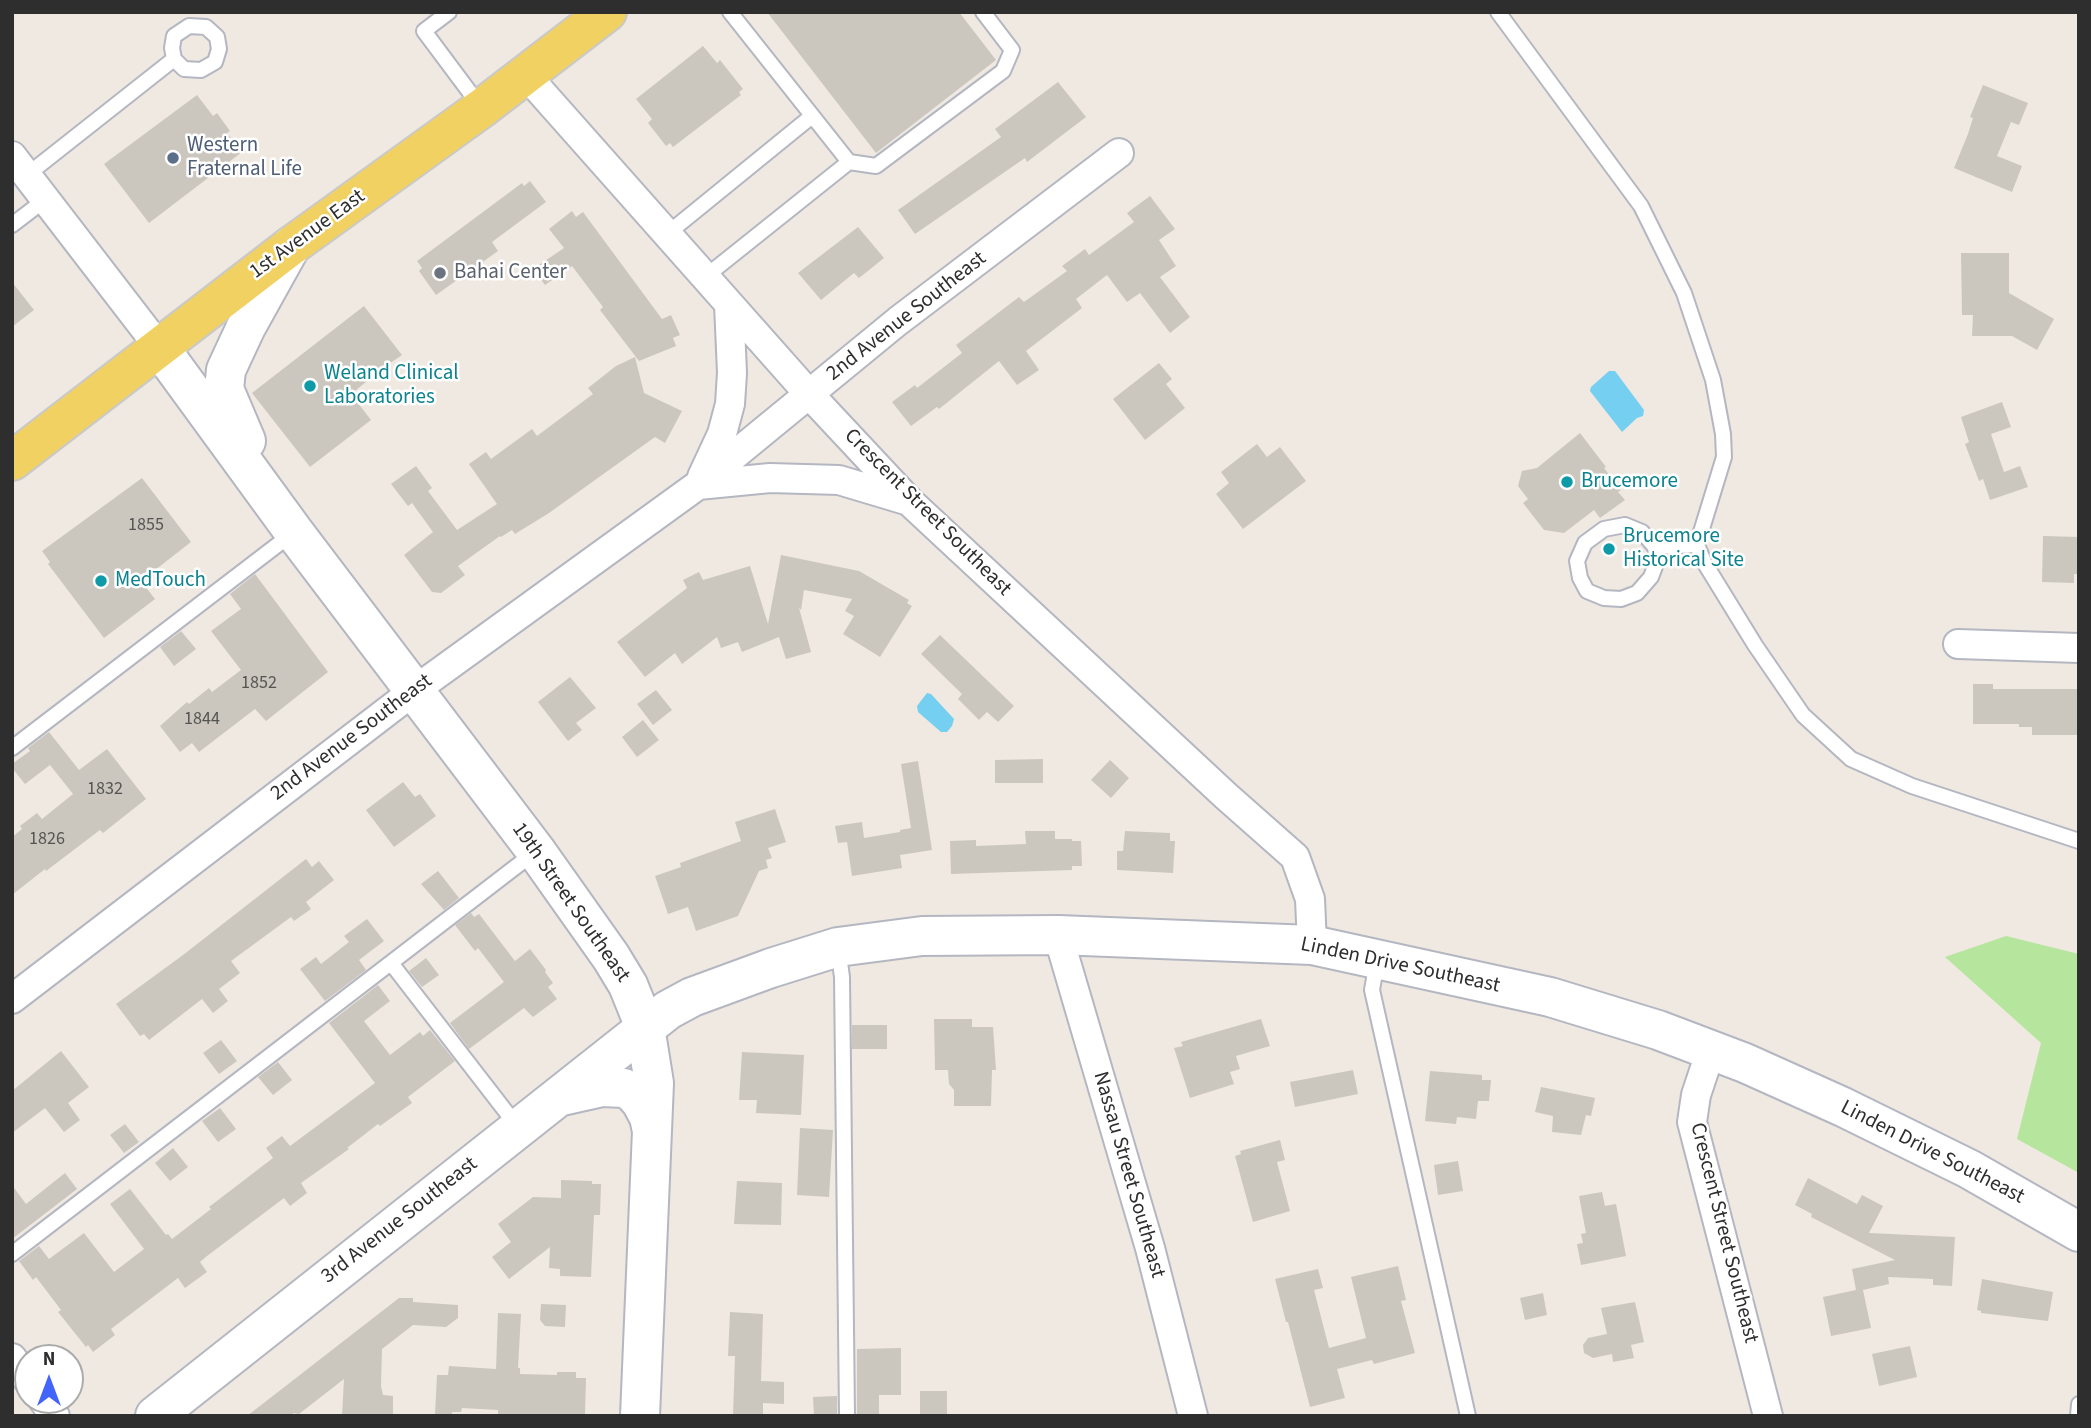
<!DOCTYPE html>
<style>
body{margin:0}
#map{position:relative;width:2091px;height:1428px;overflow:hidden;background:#efe9e1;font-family:"Source Sans 3",sans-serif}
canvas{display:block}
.frame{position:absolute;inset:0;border:14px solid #2e2e2e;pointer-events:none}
.north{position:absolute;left:14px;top:1344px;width:70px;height:70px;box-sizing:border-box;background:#fff;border:2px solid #ababab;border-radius:50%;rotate:0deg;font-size:19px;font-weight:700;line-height:28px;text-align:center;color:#2e2e2e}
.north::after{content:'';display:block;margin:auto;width:24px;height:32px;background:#4264fb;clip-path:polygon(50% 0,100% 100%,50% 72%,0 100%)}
</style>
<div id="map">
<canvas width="2091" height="1428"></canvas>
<div class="frame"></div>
<div class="north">N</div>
</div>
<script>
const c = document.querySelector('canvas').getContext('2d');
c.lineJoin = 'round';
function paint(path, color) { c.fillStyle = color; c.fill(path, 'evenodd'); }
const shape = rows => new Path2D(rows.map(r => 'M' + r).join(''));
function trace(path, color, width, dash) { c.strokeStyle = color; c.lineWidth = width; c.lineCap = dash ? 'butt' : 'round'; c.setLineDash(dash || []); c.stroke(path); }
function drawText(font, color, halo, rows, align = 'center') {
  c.font = font + ' "Source Sans 3",sans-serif'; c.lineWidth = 5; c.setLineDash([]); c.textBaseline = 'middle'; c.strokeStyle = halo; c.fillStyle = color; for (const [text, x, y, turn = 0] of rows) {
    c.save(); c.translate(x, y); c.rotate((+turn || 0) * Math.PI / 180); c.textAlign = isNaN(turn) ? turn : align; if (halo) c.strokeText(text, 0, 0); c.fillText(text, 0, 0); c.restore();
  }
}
const green = shape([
 [2006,936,2079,954,2079,1173,2017,1139,2041,1043,1945,957]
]);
const water = shape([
 [1609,371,1615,371,1644,410,1643,416,1637,418,1622,432,1590,391,1591,387],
 [927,693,931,694,954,719,952,726,947,732,941,732,918,712,917,706]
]);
const building = shape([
 [767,12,959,12,996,60,876,153],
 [703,46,717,63,720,60,743,89,739,92,741,95,673,147,670,143,666,146,648,123,652,119,636,99],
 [1058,82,1086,117,1027,162,1025,158,915,234,898,210,1001,137,995,129],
 [1983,85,2028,103,2019,125,2011,122,1997,156,2022,166,2012,192,1954,168,1968,134,1973,118,1970,117],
 [197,95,213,116,217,113,230,131,227,133,242,152,149,223,104,164],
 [530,181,546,202,492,242,498,251,436,295,419,271,422,268,417,261,522,183,524,186],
 [1150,196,1175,229,1159,240,1176,266,1160,277,1190,317,1170,333,1140,293,1127,302,1107,275,1076,299,1082,308,1026,351,1039,370,1017,385,999,361,939,409,937,407,911,426,892,402,915,385,917,388,962,353,956,345,1019,297,1024,302,1067,271,1062,266,1085,249,1089,255,1134,222,1127,213],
 [572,211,576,217,583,212,662,319,671,315,680,335,673,338,676,346,639,361,600,310,603,307,572,266,545,285,533,269,564,248,549,229],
 [858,227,884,258,859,278,854,273,821,300,798,273],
 [1961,253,2009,253,2009,293,2054,319,2037,350,2012,336,1972,336,1973,315,1962,315],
 [12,282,34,310,12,327],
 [364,306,402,355,389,364,387,380,371,378,351,394,371,420,310,467,252,393],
 [635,357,644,393,682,411,665,443,655,437,549,513,515,534,512,530,501,537,500,536,458,566,465,575,441,593,432,592,404,555,433,532,412,503,408,506,391,484,416,466,432,488,428,491,457,530,497,504,469,464,486,452,491,459,532,429,537,436,593,394,588,388,616,366],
 [1159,363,1172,379,1166,384,1185,408,1145,440,1113,399],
 [2002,402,2011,427,1991,434,2004,472,2020,466,2028,487,1990,500,1983,479,1979,481,1965,444,1969,442,1961,417],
 [1580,433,1606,467,1604,468,1621,490,1618,492,1625,500,1600,518,1594,510,1564,533,1544,530,1523,503,1528,499,1518,486,1522,471,1537,468],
 [1257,444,1267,457,1280,447,1306,481,1243,529,1216,494,1229,483,1221,472],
 [142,478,191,542,141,581,155,599,104,638,48,564,50,562,42,551],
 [2043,536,2079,537,2079,574,2074,574,2074,583,2042,582],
 [781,555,859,571,909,600,907,603,912,606,880,657,843,634,854,616,845,611,852,599,804,590,801,610,799,608,811,652,786,659,779,637,742,652,738,642,721,648,717,637,682,664,675,653,645,677,617,642,687,588,683,580,699,572,703,580,750,566,768,624],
 [255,574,328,672,266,721,255,709,199,752,192,743,180,752,160,726,187,702,189,704,209,688,212,692,241,670,211,631,241,609,230,594],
 [181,631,196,649,174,666,160,647],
 [940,635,1014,706,998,722,987,712,979,720,958,699,962,694,921,654],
 [570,677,596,708,576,723,582,730,568,741,538,702],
 [1973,684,1993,684,1993,689,2079,689,2079,735,2032,735,2032,727,2019,727,2019,724,1973,724],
 [656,690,672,710,653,725,637,704],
 [643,720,659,740,637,757,622,737],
 [49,732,79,770,107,749,146,799,103,833,100,830,46,871,45,869,12,895,12,837,22,829,20,826,37,813,42,819,73,794,50,765,25,784,12,768,12,764,30,751,28,748],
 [1043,759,1043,783,995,783,995,760],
 [1110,760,1129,778,1111,798,1091,780],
 [918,761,932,850,900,855,902,868,852,876,847,842,838,843,835,826,862,822,864,838,900,832,900,830,911,828,901,764],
 [403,782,415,797,420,794,436,816,394,847,366,810],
 [775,809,786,842,768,848,772,858,766,860,768,868,759,871,738,916,696,931,688,907,668,914,655,876,681,867,680,863,741,841,735,822],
 [1025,831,1055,831,1055,839,1072,839,1072,841,1081,841,1082,866,1072,866,1072,870,951,874,950,841,976,840,976,846,1026,844],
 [1125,831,1170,833,1170,841,1175,841,1173,873,1117,870,1117,851,1123,851],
 [306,859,312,867,319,861,334,880,306,902,311,909,294,921,291,917,231,961,240,973,219,989,228,1001,213,1013,202,999,149,1040,144,1034,140,1036,116,1004,183,955],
 [438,871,459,898,444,910,421,884],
 [471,913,474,917,479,914,515,961,530,949,546,970,545,972,553,983,548,987,557,999,533,1017,524,1008,469,1049,450,1023,504,982,478,948,475,951,455,925],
 [367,919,384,941,359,960,366,970,325,1001,300,969,316,957,321,964,349,942,344,936],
 [426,958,439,975,422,987,409,971],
 [378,985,390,1001,364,1021,390,1055,420,1032,423,1036,430,1030,455,1061,408,1097,412,1103,380,1126,378,1124,347,1148,349,1149,301,1183,307,1193,290,1206,284,1198,207,1256,200,1262,207,1272,185,1288,178,1278,111,1329,115,1335,93,1352,88,1345,86,1347,58,1312,61,1310,36,1277,33,1280,19,1261,39,1246,49,1259,84,1233,114,1272,144,1249,110,1204,130,1189,166,1235,168,1234,172,1239,211,1209,209,1207,273,1158,266,1148,282,1136,290,1146,375,1083,329,1023],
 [934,1019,972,1019,972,1027,993,1027,996,1070,992,1070,991,1106,954,1106,954,1090,949,1084,948,1070,935,1070],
 [1261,1019,1270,1046,1236,1056,1240,1069,1230,1072,1234,1084,1190,1098,1174,1048,1183,1046,1181,1042],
 [852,1025,887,1025,887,1049,852,1049],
 [221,1040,237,1061,219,1074,203,1053],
 [61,1051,89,1087,68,1103,80,1120,64,1132,45,1108,12,1133,12,1091],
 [742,1052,804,1055,801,1115,756,1113,757,1100,739,1100],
 [278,1062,292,1080,273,1095,258,1077],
 [1353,1070,1358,1094,1295,1107,1290,1082],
 [1430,1071,1482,1075,1482,1080,1491,1080,1489,1101,1478,1101,1476,1119,1457,1117,1456,1124,1425,1121],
 [1541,1087,1595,1098,1591,1116,1586,1115,1581,1135,1552,1132,1553,1116,1535,1112],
 [220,1108,236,1129,218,1142,202,1121],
 [125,1124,139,1142,124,1153,110,1135],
 [800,1128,833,1130,829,1197,797,1195],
 [1280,1140,1285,1160,1277,1162,1290,1211,1253,1222,1235,1156,1241,1154,1240,1151],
 [173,1148,188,1167,170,1181,155,1163],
 [1458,1161,1463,1191,1438,1195,1434,1165],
 [65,1173,77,1189,12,1239,12,1185,26,1204],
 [1808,1178,1857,1204,1862,1195,1883,1206,1869,1233,1955,1237,1952,1286,1933,1285,1933,1279,1888,1277,1889,1284,1863,1290,1871,1328,1831,1336,1823,1297,1856,1290,1852,1269,1895,1260,1811,1217,1812,1214,1795,1205],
 [561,1180,592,1181,592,1184,601,1184,600,1215,594,1215,591,1277,560,1276,560,1269,549,1268,550,1247,509,1279,492,1257,511,1242,498,1224,533,1197,561,1198],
 [737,1181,782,1183,781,1225,734,1224],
 [1602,1192,1605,1206,1616,1204,1626,1256,1581,1265,1577,1244,1583,1243,1581,1234,1586,1233,1579,1196],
 [1398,1266,1406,1300,1401,1301,1415,1353,1374,1364,1372,1360,1337,1369,1345,1398,1310,1407,1288,1322,1286,1322,1275,1279,1318,1269,1323,1288,1314,1290,1329,1348,1366,1338,1351,1277],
 [1982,1279,2053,1292,2048,1321,1981,1313,1981,1311,1977,1310],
 [1543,1293,1547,1315,1525,1320,1520,1298],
 [399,1298,413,1298,413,1302,458,1305,458,1318,446,1327,413,1325,382,1349,381,1386,383,1395,393,1396,393,1415,342,1416,344,1379,299,1414,293,1413,293,1416,247,1416],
 [1635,1302,1644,1342,1631,1345,1634,1358,1613,1362,1612,1354,1593,1358,1584,1353,1583,1345,1588,1338,1607,1334,1601,1308],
 [541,1304,566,1305,565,1327,545,1326,540,1320],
 [730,1312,763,1314,761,1381,784,1382,784,1404,763,1403,763,1416,733,1416,735,1356,728,1356],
 [498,1313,521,1314,518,1368,520,1368,520,1374,557,1375,557,1372,576,1372,576,1378,586,1378,585,1415,498,1416,498,1410,462,1408,461,1412,452,1412,452,1416,435,1415,437,1375,448,1375,449,1366,496,1369],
 [1910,1346,1917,1377,1879,1386,1872,1354],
 [901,1348,901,1395,879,1395,879,1416,857,1416,857,1349],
 [920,1391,947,1391,947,1416,920,1416],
 [837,1396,837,1416,814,1416,813,1397]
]);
const lane = shape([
 [449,12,424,31,480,106],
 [730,12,849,162,876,166,1003,71,1012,50,983,12],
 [1498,12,1641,206,1684,293,1713,380,1723,434,1724,457,1697,545,1704,562,1755,645,1803,715,1851,759,1912,786,2079,841],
 [27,175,174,59,184,69,201,70,215,62,219,49,217,37,206,27,189,26,174,36,172,48,174,59],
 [12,225,46,199],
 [667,234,812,116],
 [705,277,849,162],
 [1655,547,1657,561,1651,577,1637,593,1621,599,1604,598,1587,591,1580,578,1577,561,1585,543,1604,529,1625,525,1642,532,1655,547,1697,545],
 [12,748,293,533],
 [838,948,842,977,847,1416],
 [1377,961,1372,990,1468,1416],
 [391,963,517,1126],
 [12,1254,535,852],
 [2078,1416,2079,1404]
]);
const street = shape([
 [526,75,809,394,910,502,1226,796,1295,857,1310,899,1312,945],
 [12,156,159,347],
 [702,477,722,434,730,404,732,373,729,304],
 [698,485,770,478,839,480,909,501],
 [1958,644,2079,648],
 [1058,935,1150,1248,1193,1416],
 [12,999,415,690,698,485,898,321,1119,153],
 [1711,1050,1696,1095,1692,1122,1768,1416],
 [12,1358,28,1380],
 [43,1400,55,1416]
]);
const secondary = shape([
 [159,347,294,532,536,851,611,957,628,985,645,1027,654,1083,640,1416],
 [246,441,224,389,226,370,246,327,291,246],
 [562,1096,602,1087,624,1088,633,1093,641,1102,649,1117,652,1131],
 [155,1416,668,1010,692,997,771,968,838,947,922,936,1058,935,1312,945,1550,997,1658,1030,1745,1063,1843,1107,1969,1169,2079,1232]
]);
const primary = shape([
 [12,461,291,246,482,108,607,12]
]);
const markers = [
 [173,158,7,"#5c6f8a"],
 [440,273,7,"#6b7280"],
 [310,386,7,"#0f9aa8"],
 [1567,482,7,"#0f9aa8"],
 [1609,549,7,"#0f9aa8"],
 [101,581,7,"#0f9aa8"]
];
const numberNames = [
 ["1855",146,526],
 ["1852",259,684],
 ["1844",202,720],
 ["1832",105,790],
 ["1826",47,840]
];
const serviceNames = [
 ["Western",187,146],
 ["Fraternal Life",187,170]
];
const streetNames = [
 ["1st Avenue East",308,235,-36],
 ["2nd Avenue Southeast",907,317,-38],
 ["Crescent Street Southeast",927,513,45],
 ["2nd Avenue Southeast",352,738,-37],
 ["19th Street Southeast",570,903,55],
 ["Linden Drive Southeast",1400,966,12],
 ["Linden Drive Southeast",1932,1153,27],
 ["Nassau Street Southeast",1128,1175,74],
 ["3rd Avenue Southeast",400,1221,-38],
 ["Crescent Street Southeast",1723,1233,76]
];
const worshipNames = [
 ["Bahai Center",454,273]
];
const cultureNames = [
 ["Weland Clinical",324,374],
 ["Laboratories",324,398],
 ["Brucemore",1581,482],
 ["Brucemore",1623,537],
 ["Historical Site",1623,561],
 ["MedTouch",115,581]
];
paint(green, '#b6e59e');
paint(water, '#75cff0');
paint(building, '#cbc7bf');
trace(lane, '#b4b7c1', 18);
trace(street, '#b4b7c1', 32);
trace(secondary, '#b4b7c1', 42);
trace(primary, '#c9c9c9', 42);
trace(lane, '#fff', 14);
trace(street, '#fff', 28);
trace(secondary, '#fff', 38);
trace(primary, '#f2d163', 38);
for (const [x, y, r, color] of markers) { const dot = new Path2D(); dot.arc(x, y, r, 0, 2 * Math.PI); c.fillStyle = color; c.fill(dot); trace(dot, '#fff', 2.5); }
drawText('18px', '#555452', null, numberNames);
drawText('21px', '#4e5e75', '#fff', serviceNames, 'left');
drawText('21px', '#2e2e2e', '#fff', streetNames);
drawText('21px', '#5b616d', '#fff', worshipNames, 'left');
drawText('21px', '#0d838f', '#fff', cultureNames, 'left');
</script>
